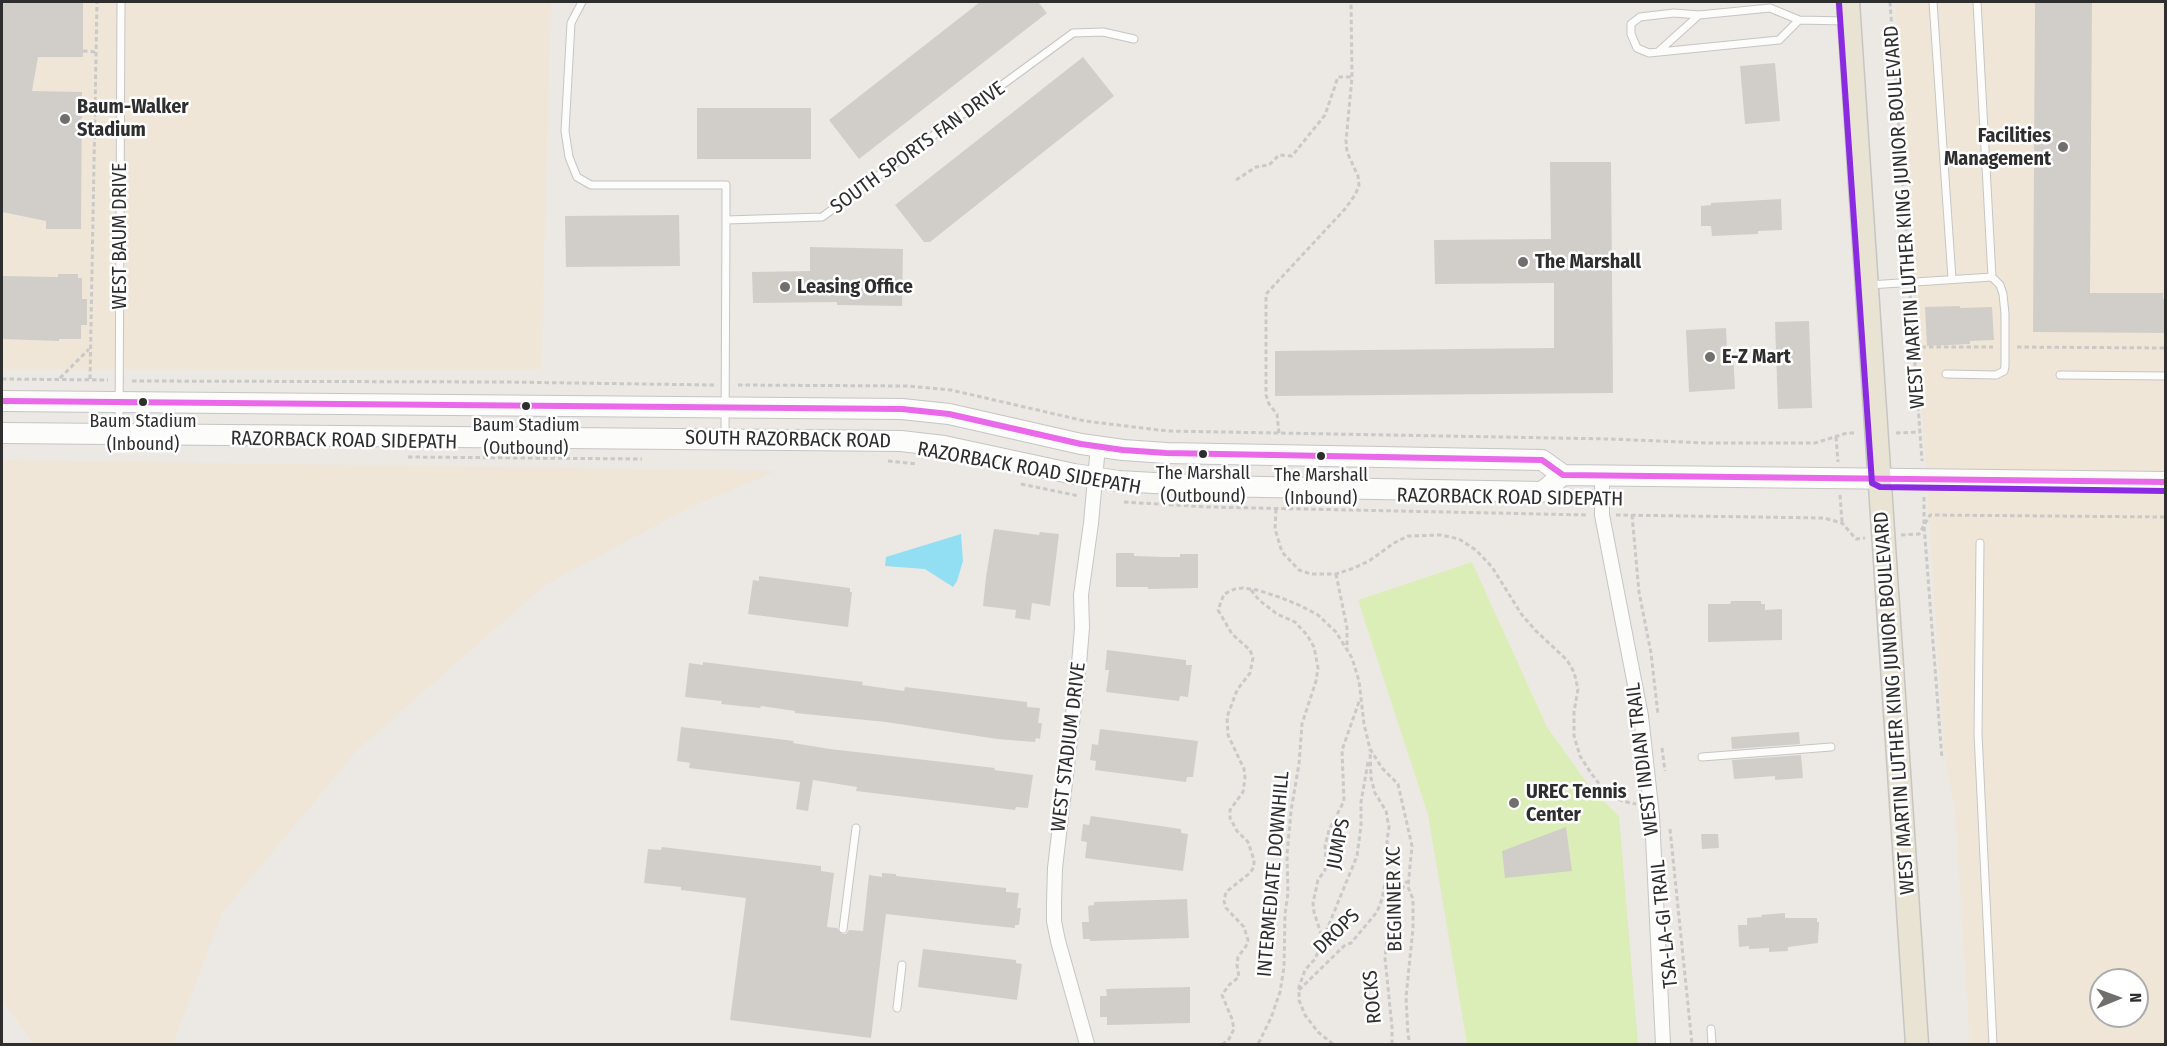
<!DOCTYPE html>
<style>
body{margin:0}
#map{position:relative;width:2167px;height:1046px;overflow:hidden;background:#ece8e4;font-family:"Fira Sans Condensed",sans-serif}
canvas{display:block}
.frame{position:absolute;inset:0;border:3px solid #2e2e2e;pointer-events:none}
.north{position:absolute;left:2089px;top:968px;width:60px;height:60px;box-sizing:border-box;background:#fff;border:2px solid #ababab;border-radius:50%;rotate:89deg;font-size:16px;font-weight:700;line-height:24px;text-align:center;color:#2e2e2e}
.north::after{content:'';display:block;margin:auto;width:21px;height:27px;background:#706f6e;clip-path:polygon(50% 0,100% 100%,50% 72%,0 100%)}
</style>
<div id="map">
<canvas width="2167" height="1046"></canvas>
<div class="frame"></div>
<div class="north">N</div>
</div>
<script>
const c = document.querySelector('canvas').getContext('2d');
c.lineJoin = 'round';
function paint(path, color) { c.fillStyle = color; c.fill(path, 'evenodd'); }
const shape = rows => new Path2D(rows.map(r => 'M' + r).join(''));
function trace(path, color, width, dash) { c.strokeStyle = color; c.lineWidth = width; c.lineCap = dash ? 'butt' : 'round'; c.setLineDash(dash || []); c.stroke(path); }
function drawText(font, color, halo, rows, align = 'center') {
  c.font = font + ' "Fira Sans Condensed",sans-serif'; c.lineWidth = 5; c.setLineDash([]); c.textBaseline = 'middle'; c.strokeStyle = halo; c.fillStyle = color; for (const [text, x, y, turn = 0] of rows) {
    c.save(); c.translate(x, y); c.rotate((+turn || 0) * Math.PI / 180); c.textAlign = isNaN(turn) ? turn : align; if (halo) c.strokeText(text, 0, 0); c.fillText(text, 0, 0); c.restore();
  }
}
const education = shape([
 [2,2,551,2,541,369,2,369],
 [1895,2,2165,2,2165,1044,1970,1044,1955,809,1945,759],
 [2101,980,2137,980,2137,1016,2101,1016],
 [2,460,777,471,688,508,545,585,357,750,222,913,173,1044,34,1044,2,1000]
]);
const pitch = shape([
 [1472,562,1547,727,1592,790,1619,816,1638,1044,1467,1044,1428,815,1358,600]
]);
const water = shape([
 [961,534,963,561,957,581,953,587,925,569,885,566,886,557]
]);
const building = shape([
 [2,2,83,2,83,57,38,57,32,91,82,92,81,229,46,229,46,221,2,212],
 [980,2,1038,2,1047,13,859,159,829,120],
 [2035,2,2092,2,2090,293,2163,293,2163,299,2166,299,2166,333,2033,332],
 [1083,57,1114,96,930,242,924,242,895,205],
 [1775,63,1780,121,1745,124,1740,66],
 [697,108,811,108,811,159,697,159],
 [1550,162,1611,162,1613,393,1275,396,1275,351,1554,348,1554,283,1435,284,1434,240,1551,239],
 [1781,199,1782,230,1758,231,1758,234,1712,236,1711,226,1701,226,1701,206,1711,205,1711,203],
 [679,215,680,266,566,267,565,216],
 [810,247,903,249,902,306,837,305,837,302,753,303,752,272,810,271],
 [58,274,78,274,78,278,82,278,82,299,87,299,87,325,81,325,81,339,59,339,59,341,2,339,2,276,58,277],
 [1960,306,1960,308,1992,307,1994,340,1970,341,1970,344,1927,346,1925,307],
 [1809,321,1812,408,1778,409,1775,322],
 [1726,328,1727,353,1733,352,1735,389,1689,392,1686,330],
 [994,529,1039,535,1040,532,1059,534,1050,606,1032,603,1030,620,1015,618,1016,610,983,606,986,577],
 [1116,553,1134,553,1134,556,1164,557,1180,557,1180,554,1198,554,1198,588,1148,589,1148,587,1116,587],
 [759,576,850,588,850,592,852,592,848,627,748,614,753,580,759,581],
 [1731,601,1761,601,1761,604,1765,604,1765,610,1782,609,1782,640,1708,642,1708,604,1730,604],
 [1107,650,1186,660,1186,665,1192,665,1188,697,1180,696,1179,701,1106,692,1109,670,1105,670],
 [703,662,863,682,862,685,904,691,905,687,1027,702,1027,707,1040,708,1038,723,1042,723,1040,739,1036,738,1035,742,997,739,886,722,795,713,795,711,761,706,760,708,721,704,722,701,685,697,689,663,703,665],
 [681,727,794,741,793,743,830,749,995,768,994,770,1033,775,1028,808,1016,807,1015,810,856,791,857,787,813,780,808,811,796,809,800,782,689,768,690,763,677,761],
 [1100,729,1198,741,1193,777,1187,777,1186,782,1095,770,1096,761,1090,760,1092,744,1098,745],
 [1799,732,1800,744,1732,749,1731,737],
 [1801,755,1803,778,1775,780,1775,776,1734,779,1732,760],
 [1091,816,1181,829,1181,833,1188,834,1183,871,1085,858,1087,842,1081,841,1083,824,1089,825],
 [1566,827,1572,871,1505,878,1502,851],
 [1701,834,1718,834,1719,848,1702,849],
 [662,847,821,866,821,871,834,873,827,927,837,928,842,934,846,934,849,930,863,931,869,875,882,877,882,873,896,874,896,876,1006,888,1006,892,1019,893,1017,908,1021,908,1019,925,1015,925,1015,928,976,924,886,914,871,1038,730,1020,746,898,681,890,681,887,644,883,648,849,661,850],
 [1187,899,1189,938,1090,941,1090,939,1083,939,1082,922,1089,922,1088,906,1094,905,1094,902],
 [1785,913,1785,918,1817,918,1817,922,1819,922,1818,943,1788,947,1788,951,1769,952,1769,948,1749,949,1749,946,1739,947,1738,925,1747,925,1747,918,1762,917,1761,915],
 [923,949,1016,960,1016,963,1022,964,1017,1000,918,987],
 [1190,987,1190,1023,1107,1025,1107,1017,1100,1017,1100,996,1107,996,1106,989]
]);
const path = shape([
 [1890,2,1909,272],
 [83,51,96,52],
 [1236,180,1256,167,1269,165,1279,155,1292,156,1325,115,1338,77,1352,77],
 [1910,294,1922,461],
 [1914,347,1993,347],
 [2017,347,2166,348],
 [60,378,89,349],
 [2,379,108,380],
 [90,379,97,2],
 [132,381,505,382,714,385],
 [738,385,908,386,951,390,1085,421,1167,431,1610,439,1707,443,1815,443,1847,433,1856,433],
 [1279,433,1277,414,1269,404,1266,395,1266,294,1345,209,1355,195,1359,186,1358,176,1347,152,1346,141,1352,77,1351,2],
 [1896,433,1920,432],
 [1836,437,1838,462],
 [408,457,642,459],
 [888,461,917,464],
 [1021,484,1079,496],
 [1840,495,1842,522],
 [1924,497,1924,525,1942,759],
 [1124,502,1208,507,1588,515],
 [1276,509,1275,529,1282,552,1299,570,1311,574,1336,574,1354,568,1369,561,1394,543,1408,536,1441,535,1459,539,1476,550,1492,567,1522,615,1536,631,1567,660,1574,672,1578,689,1574,712,1574,736,1580,756,1591,773,1606,793,1622,801,1636,804],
 [1616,515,1824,518,1842,523,1856,539,1865,538],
 [1632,515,1639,592,1651,653,1658,715],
 [1901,535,1919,534,1930,515,2166,517],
 [1336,574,1347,628,1347,649],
 [1251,590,1259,600,1277,614,1295,622,1307,635,1314,647,1318,668,1316,681,1302,724,1299,764,1291,811,1287,855,1288,893,1285,914,1284,967,1280,992,1271,1018,1258,1044],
 [1662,748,1665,771],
 [1670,829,1692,1044],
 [1323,939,1357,856,1361,826,1361,802,1368,762],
 [1299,990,1344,946,1351,943,1377,912,1382,899,1389,863,1387,841,1389,827,1386,811,1375,793,1371,778,1370,750],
 [1222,1044,1228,1041,1234,1029,1232,1019,1222,995,1229,985,1239,977,1237,965,1238,957,1246,946,1248,940,1244,927,1226,908,1224,901,1226,892,1250,873,1254,867,1254,860,1248,842,1237,831,1230,818,1230,810,1243,792,1245,778,1244,769,1228,735,1227,717,1237,690,1250,673,1253,658,1250,650,1232,634,1218,610,1224,594,1235,589,1243,588,1257,590,1279,597,1299,605,1318,615,1336,632,1352,658,1359,681,1364,724,1370,749,1382,768,1398,784,1412,846,1408,887,1413,899,1413,928,1406,997,1408,1035,1410,1044],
 [1333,1044,1318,1032,1305,1015,1299,1000,1299,987,1305,970,1315,959,1320,947,1321,934,1314,912,1313,903,1318,880,1325,870,1326,864,1325,846,1329,830,1344,801,1342,750,1360,699],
 [1392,1044,1392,1027,1385,958,1388,928,1398,895,1407,881]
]);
const service = shape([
 [582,2,571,23,565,131,569,157,577,177,591,185,726,185,726,220],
 [1933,2,1952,279],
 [1799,20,1779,40,1649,53,1637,48,1631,34,1631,24,1640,17,1674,13,1699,15,1770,8,1799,20,1845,21],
 [1659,51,1699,15],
 [1869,285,1992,277],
 [1946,374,1996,375,2004,371,2005,366,2005,314,2003,294,2000,285,1992,277,1977,2],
 [2060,375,2166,376],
 [119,432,121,2],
 [725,437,726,220,822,217,1073,33,1103,32,1134,39],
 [1980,543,1978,734,1993,1044],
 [1702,757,1831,747],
 [843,929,856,828],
 [897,1008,902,965],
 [1711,1029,1712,1044]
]);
const minor = shape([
 [1602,476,1602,515,1641,716,1652,816,1663,1044],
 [1087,1044,1058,941,1054,921,1054,903,1055,868,1079,664,1082,628,1081,595,1091,523,1098,446]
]);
const secondary = shape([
 [2,401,902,409,949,414,1081,444,1123,450,1166,453,1542,460,1563,475,2166,482],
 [2,433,901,441,944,446,1074,474,1118,481,1209,486,1542,492,1563,475]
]);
const primary = shape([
 [1848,2,1917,1044]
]);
const bus1 = shape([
 [2,401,902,409,949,414,1081,444,1123,450,1166,453,1542,460,1563,475,2166,482]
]);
const bus2 = shape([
 [1839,3,1872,483,1880,487,2166,491]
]);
const markers = [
 [65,119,6,"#706f6e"],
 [2063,147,6,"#706f6e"],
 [1523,262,6,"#706f6e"],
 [785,287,6,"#706f6e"],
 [1710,357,6,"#706f6e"],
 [143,402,5,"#2e2e2e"],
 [526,406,5,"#2e2e2e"],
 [1203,454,5,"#2e2e2e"],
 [1321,456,5,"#2e2e2e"],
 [1514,803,6,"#706f6e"]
];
const busNames = [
 ["Baum Stadium",143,422],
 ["(Inbound)",143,445],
 ["Baum Stadium",526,426],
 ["(Outbound)",526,449],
 ["The Marshall",1203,474],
 ["(Outbound)",1203,497],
 ["The Marshall",1321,476],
 ["(Inbound)",1321,499]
];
const poiNames = [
 ["Baum-Walker",77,107],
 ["Stadium",77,130],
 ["Facilities",2051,136,"right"],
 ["Management",2051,159,"right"],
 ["The Marshall",1535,262],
 ["Leasing Office",797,287],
 ["E-Z Mart",1722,357],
 ["UREC Tennis",1526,792],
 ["Center",1526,815]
];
const streetNames = [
 ["SOUTH SPORTS FAN DRIVE",918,148,-36],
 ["WEST MARTIN LUTHER KING JUNIOR BOULEVARD",1905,217,-94],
 ["WEST BAUM DRIVE",120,236,-90],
 ["SOUTH RAZORBACK ROAD",788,440,1],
 ["RAZORBACK ROAD SIDEPATH",344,441,1],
 ["RAZORBACK ROAD SIDEPATH",1029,469,10],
 ["RAZORBACK ROAD SIDEPATH",1510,498,1],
 ["WEST MARTIN LUTHER KING JUNIOR BOULEVARD",1895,703,-94],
 ["WEST STADIUM DRIVE",1069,747,-83],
 ["WEST INDIAN TRAIL",1643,759,-97],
 ["JUMPS",1339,844,-79],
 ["INTERMEDIATE DOWNHILL",1274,874,-85],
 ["BEGINNER XC",1395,899,-91],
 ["TSA-LA-GI TRAIL",1665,924,-96],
 ["DROPS",1337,932,-44],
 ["ROCKS",1373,997,-95]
];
paint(education, '#efe6d8');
paint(pitch, '#dceeb8');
paint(water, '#92def3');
paint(building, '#d1ceca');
trace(service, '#c6c5c5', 9);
trace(minor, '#c6c5c5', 16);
trace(secondary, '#c6c5c5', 22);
trace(primary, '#c6c5c4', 25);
trace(path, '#c9c9c8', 3, [4.5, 3]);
trace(service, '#fcfcfb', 7);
trace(minor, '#fcfcfb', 14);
trace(secondary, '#fcfcfb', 20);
trace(primary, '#e9e3d4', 22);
trace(bus1, '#ea68ea', 6);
trace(bus2, '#8a2be2', 6);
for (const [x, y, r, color] of markers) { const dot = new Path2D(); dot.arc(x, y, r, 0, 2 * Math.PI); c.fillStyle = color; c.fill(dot); trace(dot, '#fff', 2); }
drawText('18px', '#2e2e2e', '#fff', busNames);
drawText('bold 20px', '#2e2e2e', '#fff', poiNames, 'left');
drawText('20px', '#2e2e2e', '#fff', streetNames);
</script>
